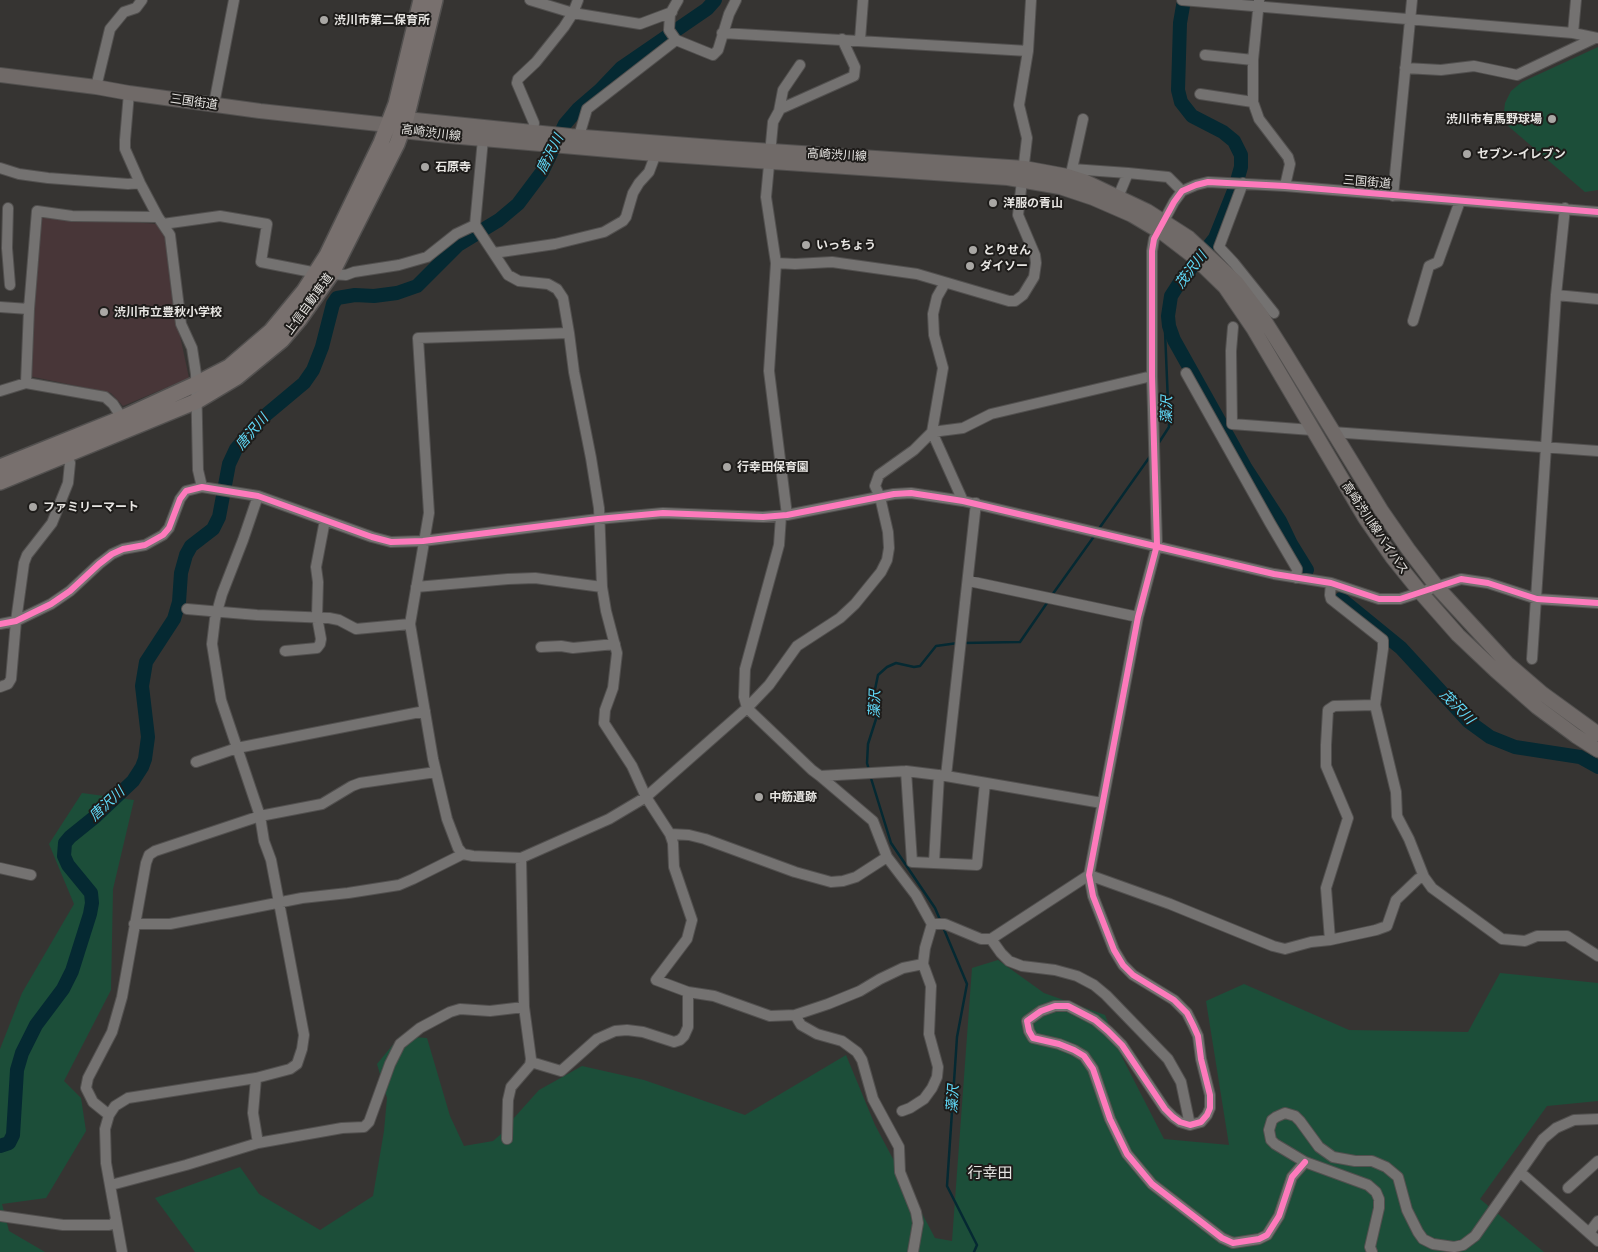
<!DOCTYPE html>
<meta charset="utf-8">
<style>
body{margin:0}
canvas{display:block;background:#363432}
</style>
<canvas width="1598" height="1252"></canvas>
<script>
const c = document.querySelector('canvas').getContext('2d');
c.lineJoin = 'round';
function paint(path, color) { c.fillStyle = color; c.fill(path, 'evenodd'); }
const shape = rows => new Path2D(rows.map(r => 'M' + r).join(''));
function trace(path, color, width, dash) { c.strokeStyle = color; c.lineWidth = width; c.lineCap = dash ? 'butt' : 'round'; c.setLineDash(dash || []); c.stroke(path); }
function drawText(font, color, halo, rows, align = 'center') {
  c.font = font + ' "Public Sans","Noto Sans JP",sans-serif'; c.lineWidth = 4; c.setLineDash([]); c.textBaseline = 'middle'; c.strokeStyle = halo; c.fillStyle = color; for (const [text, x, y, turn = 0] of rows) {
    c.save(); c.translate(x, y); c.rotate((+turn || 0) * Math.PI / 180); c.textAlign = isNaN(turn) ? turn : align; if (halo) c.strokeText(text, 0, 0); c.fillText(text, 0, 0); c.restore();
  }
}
const education = shape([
 [42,215,157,224,167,240,173,303,189,378,123,406,111,393,29,376,39,217]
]);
const green = shape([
 [1598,47,1598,190,1585,192,1507,125,1504,112,1505,103,1511,91,1522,82],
 [82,793,134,800,113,889,111,990,64,1081,81,1098,86,1131,46,1198,2,1204,9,1231,45,1252,0,1252,0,1049,22,993,74,904,49,844],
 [998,960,1044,993,1105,1015,1123,1059,1164,1139,1229,1145,1206,1001,1244,984,1349,1030,1468,1032,1500,973,1598,983,1598,1101,1547,1106,1480,1199,1544,1252,195,1252,155,1198,240,1167,259,1194,320,1230,373,1196,384,1131,387,1098,377,1064,400,1036,427,1038,450,1116,464,1146,493,1141,500,1135,513,1119,539,1090,582,1066,644,1080,745,1115,846,1055,875,1125,935,1238,952,1241,972,968]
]);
const stream = shape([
 [1158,444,1169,427,1165,331,1169,326],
 [1098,530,1151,455],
 [1052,595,1095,535],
 [963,643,1020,642,1049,600],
 [869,770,867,763,868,744,876,719,873,699,878,675,887,667,896,663,914,667,920,666,936,646,958,643],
 [870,775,891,843,935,908,941,922],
 [943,927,967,984,957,1037,947,1186,977,1245,974,1252]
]);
const river = shape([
 [1184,0,1180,23,1178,90,1181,102,1192,116,1223,132,1234,141,1241,155,1241,167,1235,188,1215,238,1180,282,1171,296,1168,316,1169,326,1174,340,1245,467,1280,521,1291,544,1307,570],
 [1341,599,1401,648,1468,721,1490,737,1515,747,1580,757,1598,767],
 [0,1146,9,1143,13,1135,17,1070,22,1053,36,1025,63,989,72,971,90,914,92,903,91,893,68,865,64,856,65,843,70,837,96,816,133,781,142,767,145,759,148,737,142,686,146,662,174,619,179,602,181,573,186,555,191,546,213,529,219,517,229,464,236,449,261,419,304,383,313,370,322,347,333,304,337,298,355,295,374,296,397,293,417,286,458,245,499,220,518,204,542,172,565,124,578,109,600,90,621,68,707,9,715,0]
]);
const minor = shape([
 [530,0,573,13,578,0],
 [678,0,670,14,669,30,676,40,713,55,718,50,729,14,736,0],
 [1182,0,1573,33,1598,38],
 [1259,1,1253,60,1253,102,1259,119,1288,157,1290,164,1285,186],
 [722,33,1028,51],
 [1573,33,1576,0],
 [860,40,863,0],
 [1205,55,1253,60],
 [1405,68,1441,70,1474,66,1517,75,1595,38],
 [96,87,110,29,124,12,136,8,142,0],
 [129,93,125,140,125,149,140,183,158,217,170,235,181,324,192,348,196,374,198,470,202,487],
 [1200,94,1253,102],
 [214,104,234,0],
 [780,109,854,76,855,67,842,39],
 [1083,119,1072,169,1128,173],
 [533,132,534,123,517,83,518,79,536,62,564,27,573,13,640,24,672,12],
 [579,136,587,109,676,40],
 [483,139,475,225,508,275,519,281,548,284,557,289,563,298,569,333,574,372,591,458,599,508,602,587,606,611,617,653,613,688,605,710,604,723,632,766,646,797,670,834,673,843,674,867,692,920,687,939,656,980,688,992,688,1027,684,1036,680,1040,674,1042,643,1032,627,1030,615,1031,597,1039,561,1071,531,1062],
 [0,168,19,174,48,178,128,184,140,183],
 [1243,183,1219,247,1234,263,1274,313],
 [1393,196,1412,0],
 [1118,197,1128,173,1168,177,1182,191],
 [8,208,7,248,10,285],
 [163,224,220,216,267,224,261,262,317,273,346,275,354,272,399,265,427,257,456,234,475,225],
 [494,253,555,244,604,232,623,221,626,217,633,193,639,183,649,172,658,148],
 [776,263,795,264,832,262,917,274,1009,301,1015,301,1023,295,1034,277,1036,263,1035,255,1018,215,1027,138,1019,105,1028,51,1031,0],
 [1556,295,1598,299],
 [0,307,29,309,37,211,72,216,158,217],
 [1413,321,1429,266,1438,262,1460,201],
 [1233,327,1231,351,1232,424,1312,430],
 [569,333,418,338,429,513,410,624,433,759,447,819,458,848,463,854,473,856,521,858,609,819,646,797,747,708,769,685,797,646,840,618,855,604,881,572,887,560,889,548,888,532,880,497,875,486,879,475,914,450,932,432,943,368,934,335,933,314,937,297,945,283],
 [1186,373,1270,523,1297,569,1296,578],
 [26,383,29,309],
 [0,391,26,383,105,397,113,404,122,418],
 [1332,432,1598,451],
 [963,501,932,432,963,428,991,414,1152,376],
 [787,515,769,371,776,263,766,197,773,122,779,111,783,90,800,65],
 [781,516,779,545,745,669,744,697,747,708,812,770,820,776,906,771,946,776,1102,803],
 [969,581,1138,617],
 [1331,583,1330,595,1331,599,1383,640,1383,649,1375,705,1396,792,1397,816,1409,839,1424,877,1432,888,1502,939,1525,941,1537,936,1567,936,1598,956],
 [416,587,508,579,535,578,602,587],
 [187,609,257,615,329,618,339,620,356,629,410,624],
 [0,624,16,621,51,604,70,591,99,564,112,554,123,549,145,545,163,535,169,528,180,499,186,491,202,487,258,496,372,537,391,542,423,541,598,519,663,513,763,517,787,515,894,494,911,493,963,501,1274,574,1331,583,1379,599,1400,599,1461,579,1488,583,1537,599,1598,603],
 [541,647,561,646,573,648,615,644],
 [285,651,317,648,320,644,321,639,317,617,318,582,316,567,325,520],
 [1532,659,1556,295,1565,208],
 [0,687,8,684,11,679,16,621,24,563,27,555,52,523,68,483,70,463,65,455],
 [196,762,237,748,425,711],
 [906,771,912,862,977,865,985,783],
 [820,776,873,821,887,857,916,895,932,924],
 [946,776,976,503],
 [670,834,689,835,705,839,795,872,831,882,843,881,856,877,887,857],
 [934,863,939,775],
 [0,868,31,875],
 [1089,875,1170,904,1273,946,1285,949,1311,942,1330,940,1326,888,1348,818,1326,766,1326,745,1328,710,1334,706,1375,705],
 [134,924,170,924,302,898,348,893,399,885,413,879,463,854],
 [991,939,1001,953,1009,961,1022,966,1055,970,1077,976,1094,985,1106,995,1168,1059,1181,1082,1190,1125],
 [1330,940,1376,930,1387,926,1396,900,1418,879,1424,877],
 [688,992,714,996,770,1016,795,1015,828,1004,860,991,880,979,903,968,923,964],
 [795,1015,801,1025,817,1034,842,1041,857,1052,862,1060,873,1099,899,1147,900,1172,916,1212,918,1223,913,1252],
 [256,1078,253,1113,258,1143],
 [902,1111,910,1108,924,1099,932,1088,937,1077,938,1067,929,1034,931,986,923,964,925,948,932,924,945,924,981,939,991,939,1089,875],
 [109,1115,93,1102,86,1088,88,1078,112,1032,122,997,146,863,149,855,155,851,260,816,322,804,352,786,360,783,436,772],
 [507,1139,508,1100,511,1087,530,1065,531,1059,524,1007,521,858],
 [1305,1162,1292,1177,1279,1216,1267,1235,1259,1239,1233,1243,1222,1238,1152,1184,1127,1154,1110,1119,1093,1069,1084,1056,1074,1050,1059,1044,1033,1038,1029,1031,1027,1021,1041,1011,1055,1006,1068,1006,1095,1020,1108,1031,1122,1045,1165,1109,1173,1117,1180,1122,1190,1125,1201,1122,1207,1115,1210,1108,1210,1095,1201,1059,1198,1036,1193,1025,1187,1013,1174,1000,1133,975,1123,965,1114,950,1093,896,1089,875,1138,617,1157,545,1152,376,1152,251,1154,239,1174,202,1182,191,1196,185,1208,182,1285,186,1598,212],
 [1520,1172,1598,1241],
 [111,1185,186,1165,258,1143,342,1128,364,1127,369,1122,390,1064,400,1044,420,1028,450,1012,460,1009,490,1011,524,1007],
 [1568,1188,1598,1161],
 [0,1216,63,1225,109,1225,113,1224,116,1219],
 [1589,1233,1598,1221],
 [122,1252,106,1163,105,1129,109,1115,115,1106,128,1098,256,1078,290,1069,297,1064,302,1049,304,1035,271,860,264,841,260,816,221,700,212,644,215,619,222,594,243,540,258,496],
 [1372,1252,1370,1247,1379,1208,1379,1199,1376,1192,1368,1185,1305,1162,1275,1144,1271,1140,1269,1130,1272,1120,1276,1117,1285,1113,1295,1116,1300,1121,1319,1147,1333,1157,1355,1161,1372,1161,1386,1167,1398,1177,1407,1210,1418,1232,1423,1239,1433,1244,1454,1247,1463,1245,1475,1236,1543,1139,1556,1128,1574,1120,1598,1119]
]);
const major = shape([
 [0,75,96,87,129,93,260,111,388,125,402,131,449,136,655,154,1008,178,1060,187,1093,198,1132,215,1164,234,1194,257,1225,287,1253,328,1365,518,1392,557,1421,593,1458,635,1495,670,1537,707,1576,736,1598,750],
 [396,122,406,119,571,136,727,148,1024,168,1067,176,1086,182,1147,211,1189,238,1236,282,1261,315,1285,353,1381,510,1408,549,1437,587,1507,663,1543,694,1598,734]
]);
const highway = shape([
 [0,467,122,418,196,384,229,367,271,331,304,291,327,255,381,143,396,104,421,0],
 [0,482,197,401,237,377,282,340,299,320,332,273,397,144,406,119,435,0]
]);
const cycleway = shape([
 [0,624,16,621,51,604,70,591,99,564,112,554,123,549,145,545,163,535,169,528,180,499,186,491,202,487,258,496,372,537,391,542,423,541,598,519,663,513,763,517,787,515,894,494,911,493,963,501,1274,574,1331,583,1379,599,1400,599,1461,579,1488,583,1537,599,1598,603],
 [1305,1162,1292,1177,1279,1216,1267,1235,1259,1239,1233,1243,1222,1238,1152,1184,1127,1154,1110,1119,1093,1069,1084,1056,1074,1050,1059,1044,1033,1038,1029,1031,1027,1021,1041,1011,1055,1006,1068,1006,1095,1020,1108,1031,1122,1045,1165,1109,1173,1117,1180,1122,1190,1125,1201,1122,1207,1115,1210,1108,1210,1095,1201,1059,1198,1036,1193,1025,1187,1013,1174,1000,1133,975,1123,965,1114,950,1093,896,1089,875,1138,617,1157,545,1152,376,1152,251,1154,239,1174,202,1182,191,1196,185,1208,182,1285,186,1598,212]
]);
const markers = [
 [324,20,5,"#a9a7a4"],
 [1552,119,5,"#a9a7a4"],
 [1467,154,5,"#a9a7a4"],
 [425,167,5,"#a9a7a4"],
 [993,203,5,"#a9a7a4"],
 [806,245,5,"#a9a7a4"],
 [973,250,5,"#a9a7a4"],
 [970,266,5,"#a9a7a4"],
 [104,312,5,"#a9a7a4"],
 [727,467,5,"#a9a7a4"],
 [33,507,5,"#a9a7a4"],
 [759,797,5,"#a9a7a4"]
];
const poiNames = [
 ["渋川市第二保育所",334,20],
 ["渋川市有馬野球場",1542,119,"right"],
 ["セブン-イレブン",1477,154],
 ["石原寺",435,167],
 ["洋服の青山",1003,203],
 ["いっちょう",816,245],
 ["とりせん",983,250],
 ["ダイソー",980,266],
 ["渋川市立豊秋小学校",114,312],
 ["行幸田保育園",737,467],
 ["ファミリーマート",43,507],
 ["中筋遺跡",769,797]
];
const streetNames = [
 ["三国街道",194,102,8],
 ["高崎渋川線",431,133,7],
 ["高崎渋川線",837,155,3],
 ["三国街道",1367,182,5],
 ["上信自動車道",309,304,-54],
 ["高崎渋川線バイパス",1375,528,56]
];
const waterNames = [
 ["唐沢川",550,154,-63],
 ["茂沢川",1191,270,-53],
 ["藻沢",1167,410,-89],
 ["唐沢川",252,432,-50],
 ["藻沢",875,704,-88],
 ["茂沢川",1457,707,45],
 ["唐沢川",107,804,-43],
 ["藻沢",953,1099,-86]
];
const quarterNames = [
 ["行幸田",990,1173]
];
paint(education, '#483638');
paint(green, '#1c4e39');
trace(stream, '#052932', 2.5);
trace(river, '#052932', 14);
trace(minor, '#52504f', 12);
trace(major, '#52504f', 16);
trace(highway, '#52504f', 18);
trace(minor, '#747271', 10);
trace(major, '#706a68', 14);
trace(highway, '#78706e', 15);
trace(cycleway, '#fd7abc', 6);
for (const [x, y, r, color] of markers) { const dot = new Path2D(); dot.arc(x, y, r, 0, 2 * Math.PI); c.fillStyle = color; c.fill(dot); trace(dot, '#1e1c1a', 2); }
drawText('bold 12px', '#e7e5e2', '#1e1c1a', poiNames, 'left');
drawText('12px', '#e7e5e2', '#1e1c1a', streetNames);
drawText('italic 14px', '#60daf9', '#1e1c1a', waterNames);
drawText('15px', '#e7e5e2', '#1e1c1a', quarterNames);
</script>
